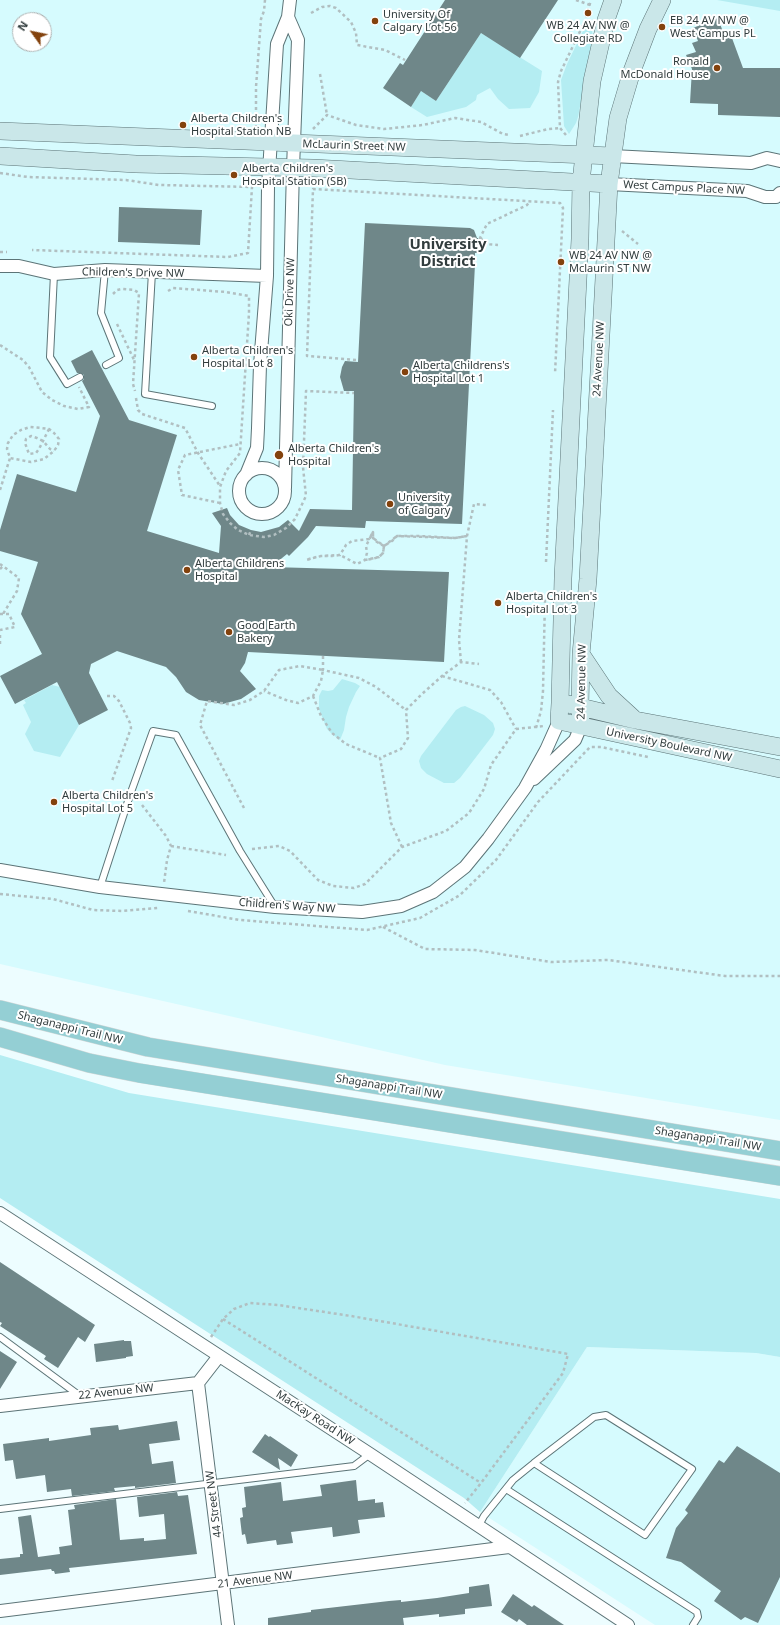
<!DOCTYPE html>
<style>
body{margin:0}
#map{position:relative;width:780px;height:1625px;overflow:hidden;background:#edfdff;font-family:"Noto Sans",sans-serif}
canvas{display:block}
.north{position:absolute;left:12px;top:12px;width:40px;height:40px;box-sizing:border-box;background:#fff;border:1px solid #adb1b1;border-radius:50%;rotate:303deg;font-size:11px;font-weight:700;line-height:16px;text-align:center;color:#313c3d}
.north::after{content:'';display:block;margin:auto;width:14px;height:18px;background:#83420d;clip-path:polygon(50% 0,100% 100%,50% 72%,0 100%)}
</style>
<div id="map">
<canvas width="780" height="1625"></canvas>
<div class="north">N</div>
</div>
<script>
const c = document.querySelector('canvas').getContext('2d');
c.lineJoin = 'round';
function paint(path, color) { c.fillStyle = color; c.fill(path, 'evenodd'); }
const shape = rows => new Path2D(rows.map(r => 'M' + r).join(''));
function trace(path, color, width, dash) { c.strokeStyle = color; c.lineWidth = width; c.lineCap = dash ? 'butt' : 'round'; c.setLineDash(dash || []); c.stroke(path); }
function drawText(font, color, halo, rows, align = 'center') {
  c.font = font + ' "Noto Sans",sans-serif'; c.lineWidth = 4; c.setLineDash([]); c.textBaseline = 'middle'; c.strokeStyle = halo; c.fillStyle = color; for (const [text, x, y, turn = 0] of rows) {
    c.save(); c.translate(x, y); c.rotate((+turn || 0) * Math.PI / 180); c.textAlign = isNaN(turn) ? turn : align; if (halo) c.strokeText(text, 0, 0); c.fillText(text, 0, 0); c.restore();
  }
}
const built = shape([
 [0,0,780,0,780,1120,445,1065,0,964],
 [20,20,44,20,44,44,20,44],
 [587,1347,756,1353,780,1357,780,1625,655,1625,480,1512]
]);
const green = shape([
 [717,0,780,0,780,11],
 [589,23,591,24,593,38,578,117,576,123,569,134,564,126,561,80,567,64,583,31],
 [481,33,542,71,539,92,530,108,509,109,498,99,490,88,477,95,476,100,466,107,427,117,411,107,421,91,436,101],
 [342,679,355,683,360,686,356,692,349,707,346,717,344,730,340,740,332,734,327,729,319,709,319,696,322,690,328,691,333,690],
 [52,685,60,687,79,725,60,757,34,751,25,734,31,722,23,705,26,703,24,700],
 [465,706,484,715,493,723,495,729,493,735,460,778,454,783,444,783,427,774,421,768,419,761,421,756,456,710,461,707],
 [0,1055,129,1093,780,1199,780,1357,756,1353,587,1347,480,1512,464,1498,0,1198]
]);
const building = shape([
 [445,0,558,0,520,58,481,33,436,101,421,91,411,107,383,88,400,63,403,65],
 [718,18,723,32,729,30,743,68,780,68,780,117,718,115,718,104,690,103,692,69,686,55,696,52,692,43,698,41,693,28],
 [119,207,202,210,200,245,118,242],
 [365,223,470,228,474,230,477,238,478,238,478,253,475,253,475,264,462,524,366,521,365,528,316,526,308,537,289,556,287,554,271,567,449,572,444,662,248,652,245,663,240,671,256,689,241,699,223,704,199,700,186,692,176,677,166,667,117,651,91,664,89,673,108,710,79,725,57,682,15,704,0,676,42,654,21,614,38,562,0,551,0,530,17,474,76,492,100,416,82,381,84,379,84,375,81,373,77,373,71,361,92,350,129,420,177,435,147,531,219,553,221,526,212,513,227,508,230,515,239,525,251,530,261,532,279,527,288,520,299,531,310,509,352,510,354,391,344,391,340,377,342,367,345,361,358,362],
 [0,1262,95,1325,85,1342,78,1337,58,1368,44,1359,46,1356,0,1326,2,1323,0,1322],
 [124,1340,124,1341,131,1341,133,1356,126,1357,126,1358,96,1362,94,1344],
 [0,1351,17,1362,0,1389],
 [177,1421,180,1440,149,1444,152,1464,173,1461,176,1483,135,1488,135,1486,114,1488,115,1491,72,1496,71,1489,47,1492,45,1475,16,1479,13,1460,5,1461,3,1444,49,1438,49,1441,91,1435,90,1428,118,1425,119,1430],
 [265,1434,269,1437,270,1436,298,1455,291,1467,278,1458,280,1470,252,1452],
 [737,1446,780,1473,780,1577,758,1623,745,1617,741,1620,714,1601,721,1591,681,1562,666,1558,676,1528,688,1513,685,1510,719,1460,724,1463],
 [356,1480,358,1501,375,1499,375,1503,383,1502,385,1517,358,1520,360,1533,333,1537,332,1527,291,1532,293,1543,277,1545,276,1540,247,1544,245,1534,242,1535,240,1518,243,1517,242,1508,246,1507,244,1487,281,1482,283,1501,322,1496,320,1485],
 [177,1492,178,1496,188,1495,197,1554,69,1568,70,1572,55,1574,54,1571,52,1571,51,1569,0,1575,0,1559,20,1557,20,1554,23,1554,18,1517,31,1515,38,1557,60,1554,59,1547,72,1545,68,1510,75,1509,74,1505,116,1499,120,1540,144,1538,144,1541,166,1539,164,1514,139,1517,137,1497],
 [489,1584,492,1606,465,1609,465,1614,439,1617,439,1614,403,1618,404,1625,268,1625,268,1618,311,1612,311,1610,389,1601,401,1600,401,1602,437,1598,469,1593,469,1587],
 [513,1594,532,1607,534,1605,564,1625,527,1625,519,1619,517,1622,501,1612]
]);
const path = shape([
 [576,0,590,5],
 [311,13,322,7,330,6,336,8,351,22,356,33,357,45,385,50,405,60],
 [320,74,327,115],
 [256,128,256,87,261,19,264,11,265,0],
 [313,129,327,115,356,125,384,129,423,125,455,118,481,122,503,134,509,135],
 [566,135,560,128,558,82,561,71,585,21,591,0],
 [520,136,548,129,560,128],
 [0,173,28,177,126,180,159,185,252,187,248,253,228,257,32,250],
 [622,231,638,244],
 [481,238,484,244,498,245],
 [478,251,480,238,487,224,527,205,530,201],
 [0,252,7,252],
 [168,291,173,288,226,292,249,296,249,313,240,453,226,471,220,487,220,503,223,514,230,523,238,530,249,535,264,537,274,535,286,528,295,519,306,496,303,467,306,391,354,393],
 [113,294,117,290,122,289,134,290,139,293,133,384,135,391],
 [117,324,135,362],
 [0,345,23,360,29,367,42,392,52,400,64,406,78,409,89,407,79,387],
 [356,360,307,356,313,189,560,203,563,208,555,374],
 [136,398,138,410,142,414,185,428,198,453,220,486],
 [49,429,39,449,36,453,29,454,25,443,26,439,31,436,37,438,43,441,50,449,54,451],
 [0,490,10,458,7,449,8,443,13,435,21,430,30,427,41,428,49,429,54,433,59,439,58,445,54,451,44,459,31,462,10,458],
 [220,503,182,495,178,470,185,455,240,444],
 [249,535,251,530],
 [467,536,455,538,419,536,397,536,384,546,373,538,373,532,369,539,352,541,346,545,340,555,321,556,312,558,306,560,321,556,332,556,340,555,357,564,365,560,367,553,366,546,373,532,373,538,377,542,384,546,383,553,379,557,372,559,365,560,379,557,383,553,384,546,392,541,397,536,455,538,467,536],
 [546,562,553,410],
 [0,564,19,578,17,591,3,614],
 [0,569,3,566],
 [0,614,9,614,15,627,0,630],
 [0,635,0,646],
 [323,656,323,670,359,678,376,687,406,710],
 [461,662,459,640,467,536,474,504,486,505],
 [442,676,490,690,501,702,516,729],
 [107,696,114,696,119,701,130,723,131,728,112,781],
 [313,696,321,716,332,733,346,744,380,758],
 [536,728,541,711,543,691,545,598],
 [516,729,544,726],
 [142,805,166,836,171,846,167,860,164,883],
 [244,808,200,725,207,701,234,705,250,700,264,691,279,670,300,666,323,670,321,681,313,696,298,703,286,700,264,691],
 [171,846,226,855],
 [402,847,391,823,380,758,401,749,408,738,406,710,422,694,442,676,461,662,479,664],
 [252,849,279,846,290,851,318,880,333,886,354,888,365,884,402,847,446,831,469,813,484,789,491,765,516,729],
 [0,894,53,899,93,910,122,911,158,908],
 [188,911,240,920,367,930,420,918,460,895,496,860,538,802,590,747,601,747,648,757],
 [383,927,425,949,475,950,551,962,608,960,725,976,780,976],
 [223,1319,481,1483],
 [211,1337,223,1319,234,1309,250,1303,278,1305,351,1316,568,1354,563,1373,481,1483,465,1503]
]);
const lane = shape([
 [105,270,101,313,119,358,106,365],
 [152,272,145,394,212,406],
 [54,274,50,357,67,384,80,377],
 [100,887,130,795,153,731,176,735,240,851,275,907],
 [0,1337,80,1396],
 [506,1489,697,1612,698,1617,693,1625],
 [0,1509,354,1466,370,1454],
 [478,1527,484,1516,513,1480,534,1463,594,1417,606,1415,692,1469,645,1535,534,1463]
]);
const street = shape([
 [612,156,751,163,767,158,780,161],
 [609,184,747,191,765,197,776,197,780,193],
 [0,266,19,266,54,274,105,270,267,276],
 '239 491a23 23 0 1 1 46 0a23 23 0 1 1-46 0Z',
 [246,475,257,448,258,428,260,365,267,276,268,187,277,44,288,17,290,0],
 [285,488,293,168,298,40,288,17],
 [534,779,575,740,581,726],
 [0,870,100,887,275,907,362,912,401,906,433,892,465,867,488,839,525,788,546,750,559,721],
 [0,1213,370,1454,628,1625],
 [198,1383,228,1625],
 [0,1406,198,1383,219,1356],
 [0,1611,509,1547]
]);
const secondary = shape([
 [613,0,606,20,592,81,581,182,580,239,563,578,560,703,559,721,780,769],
 [0,131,612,156],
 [0,156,136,164,313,168,609,184],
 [581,654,609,696,633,718],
 [568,704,635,720,780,747],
 [581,726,580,706,581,654,588,579,609,184,618,118,632,71,648,29,662,0]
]);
const primary = shape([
 [0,1010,148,1047,780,1151],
 [0,1037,89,1063,139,1073,780,1176]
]);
const markers = [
 [588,13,4,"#83420d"],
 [375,21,4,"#83420d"],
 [662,27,4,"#83420d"],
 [717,68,4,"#83420d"],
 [183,125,4,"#83420d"],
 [234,175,4,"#83420d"],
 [561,262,4,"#83420d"],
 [194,357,4,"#83420d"],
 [405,372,4,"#83420d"],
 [279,455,5,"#83420d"],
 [390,504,4,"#83420d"],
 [187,570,4,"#83420d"],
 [498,603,4,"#83420d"],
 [229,632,4,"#83420d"],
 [54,802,4,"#83420d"]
];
const poiNames = [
 ["University Of",383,15],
 ["Calgary Lot 56",383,28],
 ["EB 24 AV NW @",670,21],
 ["West Campus PL",670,34],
 ["WB 24 AV NW @",588,26,"center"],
 ["Collegiate RD",588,39,"center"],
 ["Ronald",709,62,"right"],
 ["McDonald House",709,75,"right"],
 ["Alberta Children's",191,119],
 ["Hospital Station NB",191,132],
 ["Alberta Children's",242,169],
 ["Hospital Station (SB)",242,182],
 ["WB 24 AV NW @",569,256],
 ["Mclaurin ST NW",569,269],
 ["Alberta Children's",202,351],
 ["Hospital Lot 8",202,364],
 ["Alberta Childrens's",413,366],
 ["Hospital Lot 1",413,379],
 ["Alberta Children's",288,449],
 ["Hospital",288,462],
 ["University",398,498],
 ["of Calgary",398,511],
 ["Alberta Childrens",195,564],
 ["Hospital",195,577],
 ["Alberta Children's",506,597],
 ["Hospital Lot 3",506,610],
 ["Good Earth",237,626],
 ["Bakery",237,639],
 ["Alberta Children's",62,796],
 ["Hospital Lot 5",62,809]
];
const streetNames = [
 ["McLaurin Street NW",354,146,2],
 ["West Campus Place NW",684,188,3],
 ["Children's Drive NW",133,273,1],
 ["Oki Drive NW",290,292,-88],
 ["24 Avenue NW",599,359,-87],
 ["24 Avenue NW",582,682,-89],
 ["University Boulevard NW",669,745,12],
 ["Children's Way NW",287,906,4],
 ["Shaganappi Trail NW",70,1028,14],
 ["Shaganappi Trail NW",389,1087,9],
 ["Shaganappi Trail NW",708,1139,9],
 ["22 Avenue NW",116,1392,-6],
 ["MacKay Road NW",315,1418,33],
 ["44 Street NW",214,1504,-97],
 ["21 Avenue NW",255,1580,-7]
];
const districtNames = [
 ["University",448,245],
 ["District",448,262]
];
paint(built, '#d6fbfe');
paint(green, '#b4edf2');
paint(building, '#6f8789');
trace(lane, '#5c7477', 8);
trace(street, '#5c7477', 14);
trace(secondary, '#5c7477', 18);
trace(primary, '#d6d8d8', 20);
trace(path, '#b1bfc1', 2.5, [3, 3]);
trace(lane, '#fff', 6);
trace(street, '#fff', 12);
trace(secondary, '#cae7e9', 17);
trace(primary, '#94cfd4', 19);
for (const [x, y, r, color] of markers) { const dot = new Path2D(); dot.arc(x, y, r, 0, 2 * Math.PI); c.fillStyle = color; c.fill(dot); trace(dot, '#fff', 1.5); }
drawText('11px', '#313c3d', '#fff', poiNames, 'left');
drawText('11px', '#313c3d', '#fff', streetNames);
drawText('bold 15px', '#313c3d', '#fff', districtNames);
</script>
